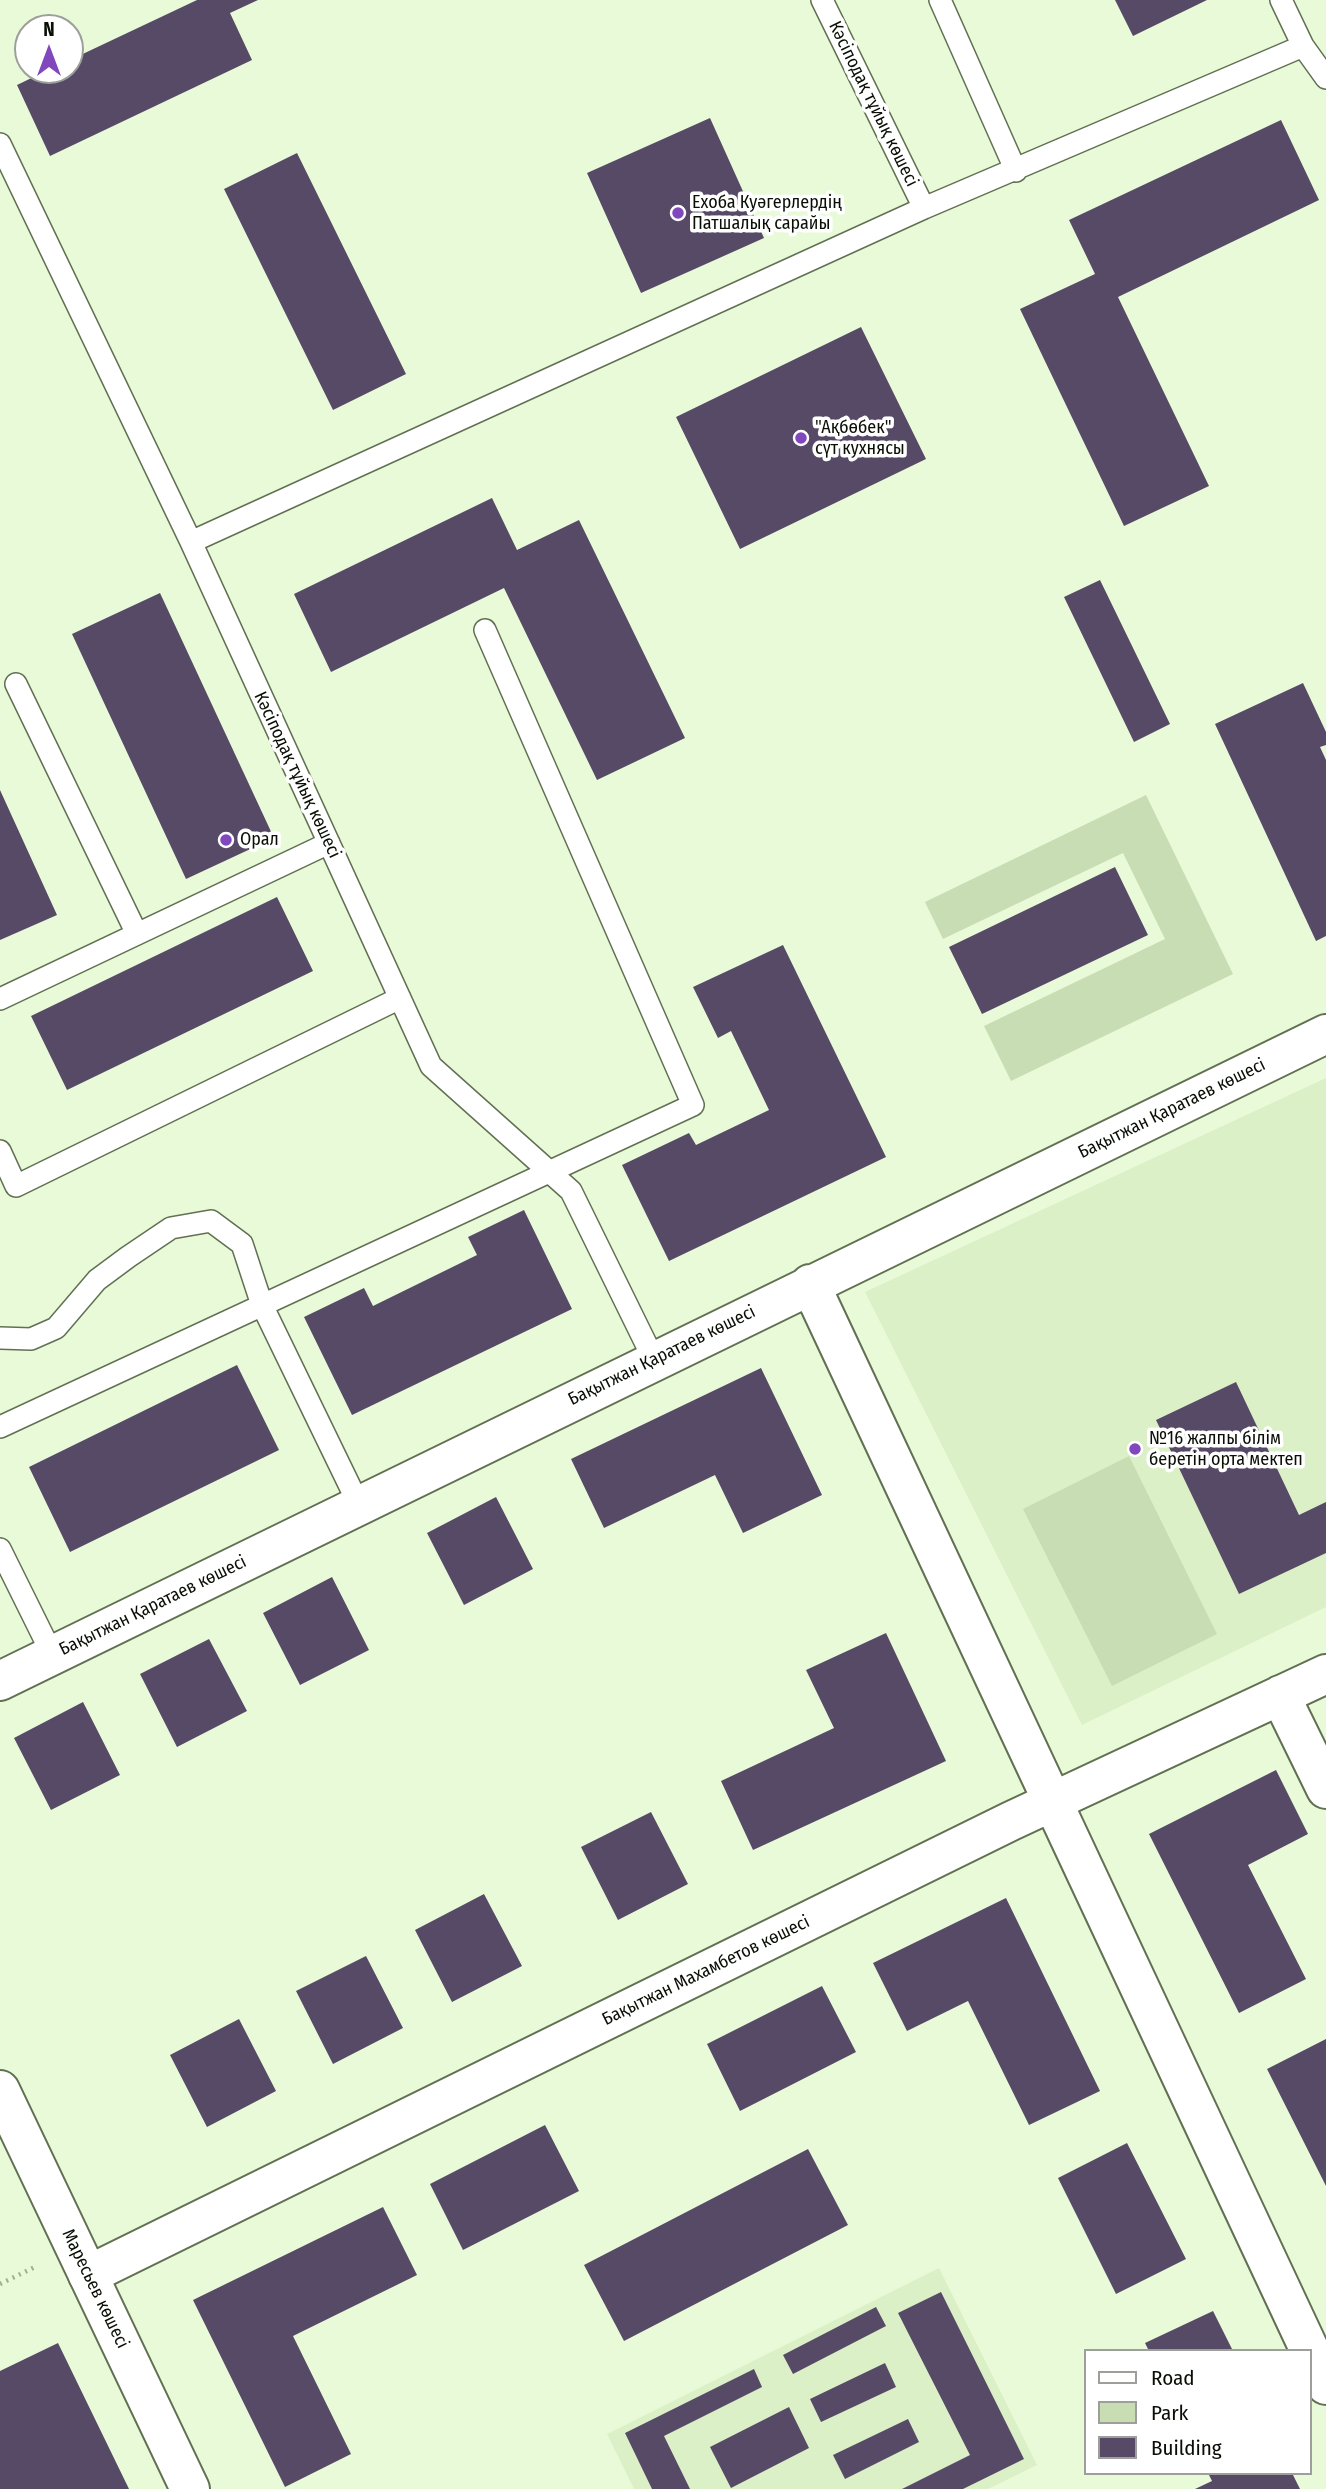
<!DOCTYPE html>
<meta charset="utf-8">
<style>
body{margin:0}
#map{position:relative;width:1326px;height:2489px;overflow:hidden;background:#e9fad8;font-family:"Fira Sans Condensed",sans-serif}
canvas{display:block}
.legend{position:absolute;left:1084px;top:2349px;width:228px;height:126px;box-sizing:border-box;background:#fff;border:2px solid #9d9f9b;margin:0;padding:9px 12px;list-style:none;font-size:21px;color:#0a0f05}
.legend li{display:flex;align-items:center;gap:14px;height:35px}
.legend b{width:35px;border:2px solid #9d9f9b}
.north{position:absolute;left:14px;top:14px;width:70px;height:70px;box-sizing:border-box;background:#fff;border:2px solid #9d9f9b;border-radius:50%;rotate:0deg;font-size:19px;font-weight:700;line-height:28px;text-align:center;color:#0a0f05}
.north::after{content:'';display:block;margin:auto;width:24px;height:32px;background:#8147bd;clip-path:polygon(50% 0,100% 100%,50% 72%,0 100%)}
</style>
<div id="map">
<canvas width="1326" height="2489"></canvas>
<ul class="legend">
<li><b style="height:9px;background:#fff"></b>Road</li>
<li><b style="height:19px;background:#c8ddb3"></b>Park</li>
<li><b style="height:19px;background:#564a67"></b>Building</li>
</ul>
<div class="north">N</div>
</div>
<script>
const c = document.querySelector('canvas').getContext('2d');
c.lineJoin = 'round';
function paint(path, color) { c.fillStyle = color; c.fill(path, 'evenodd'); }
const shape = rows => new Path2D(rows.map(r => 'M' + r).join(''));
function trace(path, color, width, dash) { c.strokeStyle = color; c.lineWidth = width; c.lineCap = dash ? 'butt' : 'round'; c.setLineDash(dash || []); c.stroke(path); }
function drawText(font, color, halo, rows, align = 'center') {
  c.font = font + ' "Fira Sans Condensed",sans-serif'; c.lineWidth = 7; c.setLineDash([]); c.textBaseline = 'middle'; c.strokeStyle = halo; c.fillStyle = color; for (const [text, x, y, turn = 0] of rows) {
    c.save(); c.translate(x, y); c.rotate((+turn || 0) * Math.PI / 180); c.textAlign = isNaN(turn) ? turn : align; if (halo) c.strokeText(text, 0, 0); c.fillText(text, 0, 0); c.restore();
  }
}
const built = shape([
 [1326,1078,1326,1607,1082,1725,865,1292],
 [939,2268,1037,2465,988,2489,634,2489,607,2434]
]);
const green = shape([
 [1146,795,1233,974,1011,1081,984,1026,1165,939,1123,853,943,939,925,902],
 [1129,1456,1217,1634,1112,1686,1023,1509]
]);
const building = shape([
 [197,0,258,0,230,13,252,60,50,156,17,85,48,70,70,70,70,60],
 [1115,0,1207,0,1133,36],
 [710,118,764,238,641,293,587,173],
 [1281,120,1319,200,1118,297,1209,486,1124,526,1020,309,1095,274,1069,220],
 [297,153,406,374,333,410,224,189],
 [861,327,926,459,740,549,676,417],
 [492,498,517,550,579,520,685,738,597,780,504,588,331,672,294,594],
 [1100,580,1170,724,1134,742,1064,597],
 [160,593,274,838,186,879,72,634],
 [1303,683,1326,732,1326,745,1320,747,1326,760,1326,936,1316,941,1215,724],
 [0,790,57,915,0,940],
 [1115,867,1148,935,982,1014,949,947],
 [277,897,313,971,67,1090,31,1016],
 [783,945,886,1157,669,1261,622,1165,689,1133,696,1145,769,1110,731,1031,718,1038,693,987],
 [524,1210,572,1309,352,1415,304,1317,364,1288,373,1306,477,1255,468,1237],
 [237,1365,279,1450,70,1552,29,1467],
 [761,1368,822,1495,743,1533,715,1475,604,1528,571,1459],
 [1236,1382,1299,1515,1326,1502,1326,1553,1239,1594,1156,1420],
 [496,1497,533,1569,464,1605,427,1533],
 [332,1577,369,1650,300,1685,263,1613],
 [886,1633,946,1761,753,1850,721,1781,834,1728,806,1670],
 [209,1639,247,1711,177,1747,140,1674],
 [83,1702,120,1775,51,1810,14,1738],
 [1276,1770,1308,1834,1248,1865,1306,1979,1239,2013,1149,1834],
 [651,1812,688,1884,618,1920,581,1847],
 [484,1894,522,1966,452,2002,415,1930],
 [1006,1898,1100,2091,1029,2125,968,2001,907,2031,873,1963],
 [366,1956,403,2028,333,2064,296,1991],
 [822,1986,856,2052,740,2111,707,2044],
 [239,2019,276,2091,207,2127,170,2055],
 [1326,2039,1326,2186,1267,2069],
 [545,2125,579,2191,463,2250,430,2184],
 [1127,2143,1186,2259,1116,2294,1058,2178],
 [808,2149,848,2225,624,2341,584,2265],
 [383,2207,417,2275,293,2336,351,2454,285,2487,193,2300],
 [941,2292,1024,2459,963,2489,902,2489,970,2455,898,2313],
 [876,2307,886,2326,793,2374,783,2355],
 [1213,2311,1233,2351,1149,2351,1145,2343],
 [58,2343,129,2489,0,2489,0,2371],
 [885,2363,896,2387,821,2422,810,2399],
 [754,2369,762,2387,664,2436,690,2489,652,2489,625,2433],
 [789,2407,809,2448,731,2488,710,2447],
 [908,2419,919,2442,845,2479,833,2455],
 [1208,2473,1292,2473,1300,2489,1195,2489,1212,2481]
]);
const path = shape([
 [0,2284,37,2266]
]);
const service = shape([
 [822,0,924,208],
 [940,0,1016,171],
 [1281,0,1303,46],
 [0,144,191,542,431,1066,571,1191,654,1360],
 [191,542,924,208,1303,46,1326,78],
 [16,684,137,934],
 [0,999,329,843],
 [0,1151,16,1186,400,998],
 [0,1338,31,1339,56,1328,97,1280,128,1257,171,1228,211,1221,242,1244,262,1305,359,1505],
 [0,1427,693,1105,485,630],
 [0,1549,53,1656]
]);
const minor = shape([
 [810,1284,1310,2351],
 [0,1681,1326,1034],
 [1280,1695,1326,1789],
 [88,2275,1011,1821,1326,1674],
 [1310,2352,1326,2385]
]);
const secondary = shape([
 [0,2090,190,2489]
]);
const markers = [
 [678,213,7,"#8147bd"],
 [801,438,7,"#8147bd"],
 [226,840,7,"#8147bd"],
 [1135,1449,7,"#8147bd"]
];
const streetNames = [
 ["Кәсіподақ тұйық көшесі",873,104,64],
 ["Кәсіподақ тұйық көшесі",297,775,65],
 ["Бақытжан Қаратаев көшесі",1172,1109,-26],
 ["Бақытжан Қаратаев көшесі",662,1356,-26],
 ["Бақытжан Қаратаев көшесі",153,1606,-26],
 ["Бақытжан Махамбетов көшесі",706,1971,-26],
 ["Маресьев көшесі",95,2289,64]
];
const poiNames = [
 ["Ехоба Куәгерлердің",692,203],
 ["Патшалық сарайы",692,224],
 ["\"Ақбөбек\"",815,428],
 ["сүт кухнясы",815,449],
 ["Орал",240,840],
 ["№16 жалпы білім",1149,1439],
 ["беретін орта мектеп",1149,1460]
];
paint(built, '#dbf0c7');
paint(green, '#c8ddb3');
paint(building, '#564a67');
trace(service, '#617052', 24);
trace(minor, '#617052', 42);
trace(secondary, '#617052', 42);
trace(path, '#a1ae94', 4.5, [2, 5]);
trace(service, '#fff', 21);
trace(minor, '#fff', 38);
trace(secondary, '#fff', 38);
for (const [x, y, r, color] of markers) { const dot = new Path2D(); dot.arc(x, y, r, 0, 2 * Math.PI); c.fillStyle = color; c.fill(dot); trace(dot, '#fff', 2.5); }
drawText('18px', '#0a0f05', '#fff', streetNames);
drawText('18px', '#0a0f05', '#fff', poiNames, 'left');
</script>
